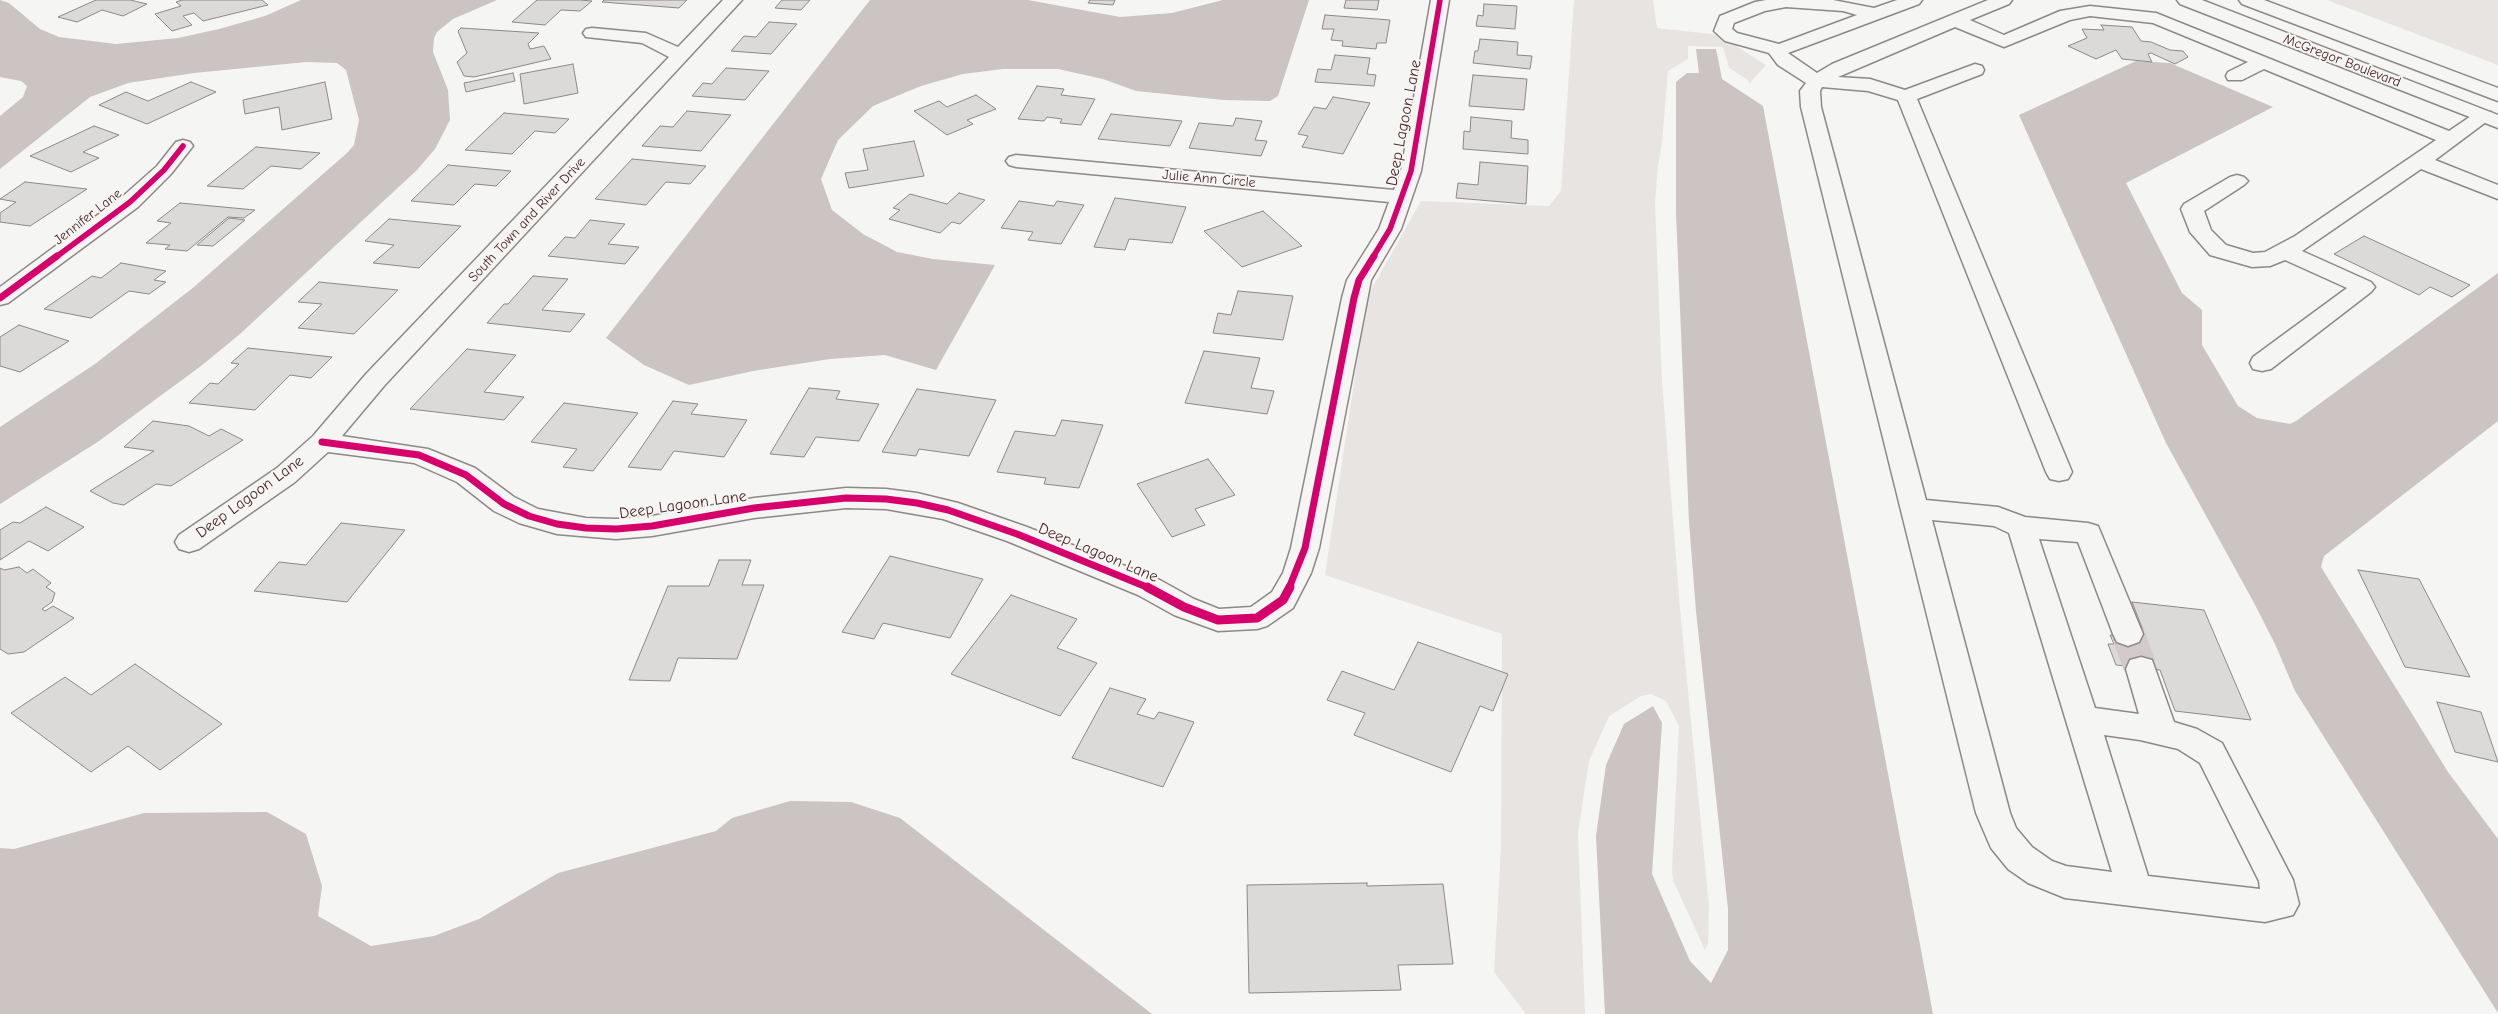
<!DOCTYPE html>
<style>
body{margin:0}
canvas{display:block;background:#f5f5f3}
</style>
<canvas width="2498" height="1014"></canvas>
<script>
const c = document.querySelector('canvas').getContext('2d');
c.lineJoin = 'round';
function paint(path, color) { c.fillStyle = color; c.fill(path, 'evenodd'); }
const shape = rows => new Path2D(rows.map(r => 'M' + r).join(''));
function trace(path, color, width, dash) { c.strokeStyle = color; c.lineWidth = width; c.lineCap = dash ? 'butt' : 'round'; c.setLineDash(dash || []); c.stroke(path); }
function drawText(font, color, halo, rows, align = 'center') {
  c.font = font + ' "Comic Neue",sans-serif'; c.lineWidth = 4; c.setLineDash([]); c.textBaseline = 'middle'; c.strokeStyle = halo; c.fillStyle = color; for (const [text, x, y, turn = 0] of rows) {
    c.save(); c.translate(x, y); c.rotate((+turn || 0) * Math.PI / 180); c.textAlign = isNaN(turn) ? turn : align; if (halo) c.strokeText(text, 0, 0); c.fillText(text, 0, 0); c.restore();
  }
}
const green = shape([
 [1574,0,1653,0,1657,28,1719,35,1766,65,1749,84,1748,80,1729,68,1723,47,1688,46,1688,59,1668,71,1662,143,1658,166,1655,203,1662,381,1680,609,1709,906,1708,944,1705,950,1673,880,1672,869,1679,726,1666,701,1651,694,1641,696,1609,716,1589,761,1578,833,1585,1014,1526,1014,1494,972,1501,847,1502,634,1325,575,1367,297,1421,201,1549,206,1561,191],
 [2327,0,2498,0,2498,65]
]);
const water = shape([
 [0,0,9,3,40,29,59,37,116,44,178,38,219,29,265,16,301,0,497,0,453,19,437,32,434,38,433,52,448,90,450,120,435,149,417,170,240,334,201,366,99,441,0,504,0,427,95,364,194,287,347,153,354,145,359,120,346,70,337,63,306,62,194,73,128,83,90,97,0,169,0,116,23,97,27,86,21,81,0,77],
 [870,0,1028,0,1120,17,1172,13,1223,0,1309,0,1278,96,1270,101,1224,100,1136,91,1103,79,1058,69,1003,69,963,74,921,86,873,106,838,140,821,179,832,210,863,234,897,252,933,259,995,265,936,370,885,355,830,359,753,371,689,385,644,365,606,338],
 [1696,49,1716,49,1722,79,1763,106,1933,1014,1605,1014,1596,836,1606,765,1624,724,1653,706,1662,723,1652,874,1690,961,1711,983,1728,950,1728,909,1696,611,1689,522,1676,213,1676,82,1687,73,1699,73],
 [2136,61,2170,63,2273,107,2126,183,2182,293,2202,310,2202,345,2238,406,2257,418,2290,424,2296,421,2498,273,2498,421,2324,556,2321,567,2448,772,2498,839,2498,1013,2295,691,2275,644,2253,601,2166,443,2019,115],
 [790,801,851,802,900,818,1152,1014,0,1014,0,848,14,849,144,813,267,812,306,834,322,886,318,916,371,946,434,936,479,919,558,873,716,831,732,818]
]);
const building = shape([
 [96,0,130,0,147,4,123,16,102,10,77,22,58,17,96,0],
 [182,0,262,0,268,5,203,21,194,13,183,16,192,25,172,31,155,14,181,6,176,2,182,0],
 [537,0,580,0,592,1,580,11,561,10,545,25,512,22,537,0],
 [604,0,687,0,679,8,602,2,604,0],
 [782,0,810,0,801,10,775,8,782,0],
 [1090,0,1115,0,1113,5,1088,3,1090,0],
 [1346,0,1379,0,1377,10,1344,8,1346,0],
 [1484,4,1517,6,1515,29,1476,26,1478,15,1483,16,1484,4],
 [1325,15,1390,20,1386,43,1377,43,1376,49,1342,46,1343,41,1331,40,1334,29,1322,29,1325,15],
 [769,22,797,24,771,54,731,51,744,36,756,37,769,22],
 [2101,25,2132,27,2141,41,2151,42,2170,50,2183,51,2188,57,2175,64,2151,53,2148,54,2152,62,2122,59,2116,50,2096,59,2068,46,2087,38,2082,29,2104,30,2101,25],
 [461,28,539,33,528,44,530,49,544,46,551,59,474,77,464,76,457,62,467,53,458,31,461,28],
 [1480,39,1518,42,1517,55,1532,56,1530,69,1473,63,1475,51,1478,51,1480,39],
 [1335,55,1370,58,1367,74,1376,75,1374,86,1315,82,1318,69,1331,70,1335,55],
 [573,64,578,93,524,104,520,74,573,64],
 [726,68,769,71,745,100,692,96,703,83,712,84,726,68],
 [513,73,515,81,466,92,464,83,513,73],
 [1473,75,1527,79,1524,110,1469,106,1473,75],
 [191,82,216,92,147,124,99,105,126,92,148,101,191,82],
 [325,82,332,119,282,130,279,107,245,114,243,100,325,82],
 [1037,86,1064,89,1061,95,1095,99,1081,125,1060,123,1062,119,1047,117,1044,121,1018,119,1037,86],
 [976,95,996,109,967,120,973,124,947,135,914,111,939,101,947,107,976,95],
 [1333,97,1370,103,1343,154,1302,147,1308,136,1298,134,1314,107,1326,109,1333,97],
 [687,111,731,115,701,151,642,146,660,126,673,127,687,111],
 [504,113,569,119,555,133,535,131,512,154,465,150,504,113],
 [1111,114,1182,121,1170,146,1098,139,1111,114],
 [1471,117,1512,121,1511,138,1528,140,1528,154,1463,149,1464,131,1470,132,1471,117],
 [1236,118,1262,121,1255,140,1267,141,1261,156,1189,148,1199,123,1233,126,1236,118],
 [94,126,119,135,83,152,99,158,71,172,30,156,94,126],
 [914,141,924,176,849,188,845,173,868,170,863,149,914,141],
 [256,147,320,153,301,169,271,166,243,189,207,186,256,147],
 [632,159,706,166,690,184,666,182,646,205,595,199,632,159],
 [1480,162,1528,166,1526,204,1456,198,1458,183,1478,185,1480,162],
 [448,165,511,171,496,186,475,184,454,205,411,201,448,165],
 [25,182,87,189,30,226,0,222,0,213,16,202,0,199,25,182],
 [959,193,985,200,960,224,952,222,940,233,889,219,900,210,893,208,910,194,947,204,959,193],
 [1115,198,1186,207,1172,243,1129,239,1125,250,1094,247,1115,198],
 [1019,201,1054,206,1057,201,1084,205,1061,244,1028,240,1033,232,1001,228,1019,201],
 [180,203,255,210,244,218,228,217,187,251,165,249,170,245,146,243,171,223,157,221,180,203],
 [1263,211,1302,246,1242,267,1204,231,1263,211],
 [229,218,245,220,213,246,197,245,229,218],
 [389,219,461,226,419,268,373,263,394,245,365,241,389,219],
 [590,220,625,224,608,244,639,247,625,264,548,256,565,237,575,238,590,220],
 [2364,236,2470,285,2452,297,2430,287,2419,295,2334,254,2364,236],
 [121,263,166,271,154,280,166,282,149,294,129,291,91,318,44,309,92,276,101,278,121,263],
 [533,276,568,279,542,310,585,314,570,332,487,323,504,304,508,304,533,276],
 [319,282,398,290,354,334,298,328,322,304,298,302,319,282],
 [1238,291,1293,296,1283,340,1213,333,1218,313,1231,315,1238,291],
 [19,325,69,341,20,372,0,366,0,337,19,325],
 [248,348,332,357,311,378,290,375,255,410,189,403,210,383,218,384,239,364,231,363,248,348],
 [467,349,516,355,484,392,524,397,504,420,410,409,467,349],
 [1204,351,1260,358,1251,388,1274,391,1267,414,1185,403,1204,351],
 [809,388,840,391,836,399,879,404,859,441,816,437,804,457,770,454,809,388],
 [917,389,996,400,969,456,919,449,916,456,882,452,917,389],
 [673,401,698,404,691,414,747,420,724,457,674,451,661,470,628,467,673,401],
 [564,403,638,413,593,471,563,467,577,449,531,442,564,403],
 [1062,420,1103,425,1079,488,1044,484,1046,478,997,472,1015,431,1055,436,1062,420],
 [153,421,189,426,209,436,221,429,243,440,171,486,156,484,124,505,113,503,90,491,154,451,124,447,153,421],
 [1208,459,1235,495,1195,509,1205,525,1172,537,1137,484,1208,459],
 [46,507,84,527,48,551,29,541,0,560,0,530,13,522,20,523,46,507],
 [341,523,405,530,347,602,254,591,279,562,306,565,341,523],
 [890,556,983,579,950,638,883,623,874,639,842,632,890,556],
 [719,560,751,560,742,585,764,585,737,659,678,658,670,681,629,680,668,586,709,586,719,560],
 [19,567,27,573,33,569,51,583,46,587,55,593,52,602,42,609,45,611,53,606,74,618,24,652,8,654,0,649,0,568,4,570,19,567],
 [2358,570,2419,579,2470,677,2405,667,2358,570],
 [1011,595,1077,619,1057,648,1097,663,1060,716,951,674,1011,595],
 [2132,602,2204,610,2251,720,2175,711,2160,670,2116,665,2108,644,2114,644,2110,635,2146,638,2132,602],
 [1418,642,1508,674,1493,711,1480,706,1451,772,1354,735,1365,713,1327,700,1342,671,1394,690,1418,642],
 [135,664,222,724,160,770,128,746,91,772,11,713,65,677,91,695,135,664],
 [1110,688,1146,699,1137,714,1154,719,1159,712,1194,722,1163,787,1072,758,1110,688],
 [2437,702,2481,712,2498,762,2455,752,2437,702],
 [1367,883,1367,886,1443,884,1453,964,1398,965,1401,990,1249,993,1247,885,1367,883]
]);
const minorTunnel = shape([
 [2128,634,2141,669]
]);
const minor = shape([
 [723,0,742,0,384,386,342,436,428,449,475,468,514,497,538,509,586,518,616,519,652,516,754,498,846,488,886,489,917,493,958,503,1027,527,1158,579,1194,599,1219,609,1251,607,1272,592,1283,573,1291,548,1342,298,1347,280,1379,229,1389,202,1016,167,1009,165,1006,161,1009,157,1016,155,1394,190,1401,171,1431,0,1449,0,1421,171,1401,229,1371,280,1319,548,1311,573,1293,608,1267,626,1257,629,1218,631,1174,615,1138,595,1007,541,943,519,886,509,846,508,754,518,652,536,616,539,557,534,519,523,494,511,457,482,414,463,328,452,295,482,199,549,189,552,179,549,175,542,179,535,277,468,313,436,366,374,669,57,642,43,586,37,583,33,586,29,592,28,646,33,678,47,723,0],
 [1833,0,1874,8,1897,0,1922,0,1919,4,1788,53,1817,73,1832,64,1988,0,2012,0,2009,4,1970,20,2004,35,2060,11,2090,6,2156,13,2449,131,2477,112,2491,112,2494,116,2435,160,2498,185,2498,199,2421,169,2302,251,2371,282,2375,287,2371,292,2271,369,2262,371,2253,369,2250,363,2253,357,2347,288,2285,260,2270,266,2252,267,2210,255,2190,232,2181,209,2184,204,2230,177,2237,175,2244,177,2248,181,2244,185,2204,211,2211,230,2226,245,2253,253,2265,252,2295,236,2436,140,2264,69,2242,80,2228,80,2226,76,2228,72,2248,62,2153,23,2090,16,2070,20,2004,47,1955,27,1838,77,1870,79,1905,90,1975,64,1982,66,1984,70,1982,74,1917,99,2072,472,2068,479,2059,481,2050,479,2046,472,1898,100,1868,91,1822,87,1820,91,1821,107,1926,500,1998,507,2025,517,2088,523,2098,526,2143,634,2139,642,2128,646,2117,642,2113,634,2078,542,2039,539,2095,708,2139,714,2126,669,2130,660,2141,657,2152,660,2174,722,2197,729,2222,743,2293,880,2299,904,2293,915,2265,922,2065,898,2028,883,2008,869,1991,848,1976,813,1801,107,1800,91,1806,83,1778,65,1769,53,1725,41,1714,31,1720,16,1755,2,1766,0,1833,0],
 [1786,7,1843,11,1857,15,1779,44,1737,33,1732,29,1734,23,1765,11,1786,7],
 [1932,520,1994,526,2009,533,2112,872,2066,866,2052,861,2032,847,2016,828,2010,813,1932,520],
 [2104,735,2140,740,2178,749,2200,763,2259,881,2260,889,2148,876,2104,735],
 [183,140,190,142,193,146,171,174,138,207,8,303,0,305,0,287,122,197,157,166,176,142,183,140]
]);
const major = shape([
 [2177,0,2202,0,2498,115,2498,128,2180,4,2177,0],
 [2239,0,2264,0,2498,88,2498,101,2242,4,2239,0]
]);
const cyclewayFar2 = shape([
 [56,257,130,202,164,170,183,146],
 [1373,257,1390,229,1411,171,1440,0]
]);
const cyclewayFar1 = shape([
 [0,298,57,256],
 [322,442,419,455,466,475,504,504,529,516,557,524,586,528,616,529,652,526,754,508,846,498,886,499,917,503,948,510,1017,534,1149,588],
 [1289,588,1305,548,1354,298,1359,280,1374,256]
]);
const cycleway = shape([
 [1147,587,1184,607,1218,620,1257,618,1283,600,1290,587]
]);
const farStreetnames = [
 ["McGregor Boulevard",2342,61,21],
 ["Julie Ann Circle",1209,179,5],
 ["Jennifer Lane",88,217,-38],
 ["South Town and River Drive",527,220,-47]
];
const streetNames = [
 ["Deep Lagoon Lane",1404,123,-79],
 ["Deep Lagoon Lane",250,497,-36],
 ["Deep Lagoon Lane",683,505,-8],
 ["Deep Lagoon Lane",1098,553,23]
];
paint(green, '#e8e4e2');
paint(water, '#ccc3c3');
paint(building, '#dcdad9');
trace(building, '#8f8788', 1);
trace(minorTunnel, '#d3cacb', 33, [33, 16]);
trace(minor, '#8f8788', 3);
trace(major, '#8f8788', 3);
paint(minor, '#f5f5f3');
paint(major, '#f5f5f3');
trace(cyclewayFar2, '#d6006c', 5.5);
trace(cyclewayFar1, '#d6006c', 7);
trace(cycleway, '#d6006c', 9);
drawText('14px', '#4a1f2b', '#f6f6f2', farStreetnames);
drawText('16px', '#4a1f2b', '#f6f6f2', streetNames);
</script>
